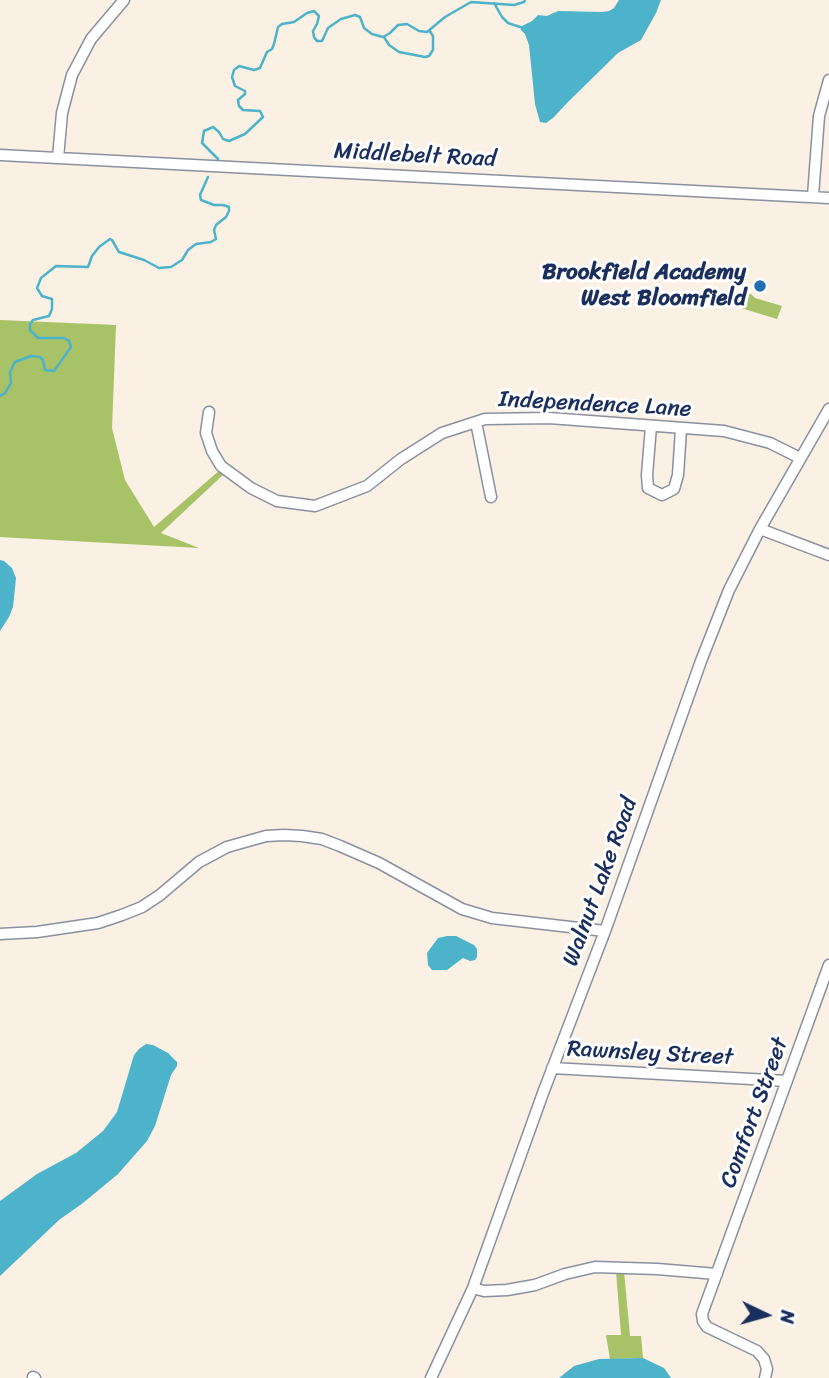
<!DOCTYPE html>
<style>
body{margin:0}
#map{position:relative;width:829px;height:1378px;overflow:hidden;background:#faf0e3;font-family:Sriracha,sans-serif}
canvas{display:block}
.north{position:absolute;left:731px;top:1280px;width:70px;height:70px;-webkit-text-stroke:5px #fff;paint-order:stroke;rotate:95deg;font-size:19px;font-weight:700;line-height:28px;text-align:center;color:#1b2f5e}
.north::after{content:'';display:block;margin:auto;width:24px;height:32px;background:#1b2f5e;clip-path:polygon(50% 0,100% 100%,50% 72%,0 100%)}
</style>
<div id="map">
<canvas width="829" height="1378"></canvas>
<div class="north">N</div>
</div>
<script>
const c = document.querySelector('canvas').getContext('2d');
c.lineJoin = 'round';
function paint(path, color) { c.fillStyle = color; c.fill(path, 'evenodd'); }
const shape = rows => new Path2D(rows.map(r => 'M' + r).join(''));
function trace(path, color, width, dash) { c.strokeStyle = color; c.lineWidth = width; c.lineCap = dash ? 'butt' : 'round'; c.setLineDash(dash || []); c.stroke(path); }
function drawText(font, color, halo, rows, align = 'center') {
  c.font = font + ' Sriracha,sans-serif'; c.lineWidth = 6; c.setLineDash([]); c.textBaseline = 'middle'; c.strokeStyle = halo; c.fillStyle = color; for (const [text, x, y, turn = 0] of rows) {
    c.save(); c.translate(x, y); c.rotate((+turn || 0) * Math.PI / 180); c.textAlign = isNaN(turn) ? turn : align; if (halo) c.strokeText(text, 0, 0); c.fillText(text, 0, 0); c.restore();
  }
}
const green = shape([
 [741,293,751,294,755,298,782,306,777,319,741,308],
 [0,320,116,325,112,428,125,480,154,527,220,470,224,474,161,533,199,548,0,537],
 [616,1271,624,1271,630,1336,641,1336,643,1358,610,1359,606,1335,621,1335]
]);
const water = shape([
 [619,0,661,0,656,13,641,40,618,53,568,102,553,118,546,123,540,122,535,104,529,45,525,34,521,30,520,27,532,21,538,15,547,16,558,11,602,12,609,11,614,8],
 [0,560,4,561,12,568,16,578,13,607,9,617,0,631],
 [447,936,456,936,474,945,477,949,477,957,475,960,470,961,463,958,447,970,432,970,428,965,427,953,438,938],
 [146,1044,153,1045,168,1053,177,1062,177,1066,171,1075,155,1126,147,1141,118,1174,83,1203,59,1220,0,1276,0,1201,37,1174,76,1153,103,1131,117,1112,134,1055,139,1049],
 [643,1358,664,1368,671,1378,559,1378,574,1366,599,1359]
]);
const stream = shape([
 [494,3,502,17,508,23,520,27],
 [384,37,389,45,399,52,425,57,429,56,433,50,433,36,429,30],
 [218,159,202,143,204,131,213,127,219,132,223,139,229,141,245,134,263,117,260,111,243,110,239,106,238,100,245,94,245,91,235,86,232,77,234,70,239,66,254,70,260,68,267,52,272,49,274,44,278,27,282,24,294,22,307,13,314,11,319,16,317,24,313,31,314,37,317,41,322,41,328,28,341,19,355,15,360,17,364,28,372,34,383,37,390,33,398,25,407,24,419,31,427,32,445,17,471,2,514,5,524,2,525,0],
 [0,396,5,393,11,383,10,372,15,362,31,356,40,357,43,360,45,370,54,371,71,347,69,341,64,338,38,338,30,330,30,324,33,320,49,316,52,309,52,299,42,296,37,288,41,278,56,266,88,267,92,256,99,247,110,239,112,240,119,252,144,260,159,268,171,267,182,260,188,250,196,244,211,242,216,239,214,230,216,225,226,217,229,211,229,207,223,205,214,205,201,200,200,195,208,177]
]);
const minor = shape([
 [0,155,829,198],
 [58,158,62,113,72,75,91,39,124,0],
 [813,196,819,116,829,80],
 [209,412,206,433,212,451,221,466,251,488,277,501,315,506,367,486,401,459,442,433,485,419,549,418,724,431,770,443,800,458],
 [476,422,491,497],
 [651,426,647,475,648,488,662,495,674,489,678,475,681,429],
 [760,529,829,555],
 [0,934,37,932,98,923,122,915,142,907,160,895,199,862,227,847,266,836,284,835,302,836,322,839,340,846,379,863,462,909,492,918,605,931],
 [552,1068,787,1081],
 [473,1288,484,1291,507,1290,535,1285,565,1274,595,1267,657,1269,717,1274],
 [33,1377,35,1378],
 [431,1378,473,1288,543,1093,605,931,701,661,729,590,760,529,829,409],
 [765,1378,767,1369,764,1359,757,1351,707,1327,703,1321,702,1314,829,965]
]);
const markers = [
 [760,286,7,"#1f6fb2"]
];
const streetNames = [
 ["Middlebelt Road",415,156,3],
 ["Independence Lane",595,405,3],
 ["Walnut Lake Road",601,882,-70],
 ["Rawnsley Street",650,1054,3],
 ["Comfort Street",755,1113,-70]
];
const poiNames = [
 ["Brookfield Academy",746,273],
 ["West Bloomfield",746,299]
];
paint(green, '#a8c268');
paint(water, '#4cb3ca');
trace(stream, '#4cb3ca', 2.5);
trace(minor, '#8a90a0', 13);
trace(minor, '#fff', 10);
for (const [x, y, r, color] of markers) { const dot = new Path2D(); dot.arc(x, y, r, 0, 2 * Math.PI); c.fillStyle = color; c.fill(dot); trace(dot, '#fff', 2.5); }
drawText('23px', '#1b2f5e', '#fff', streetNames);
drawText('bold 23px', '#1b2f5e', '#fff', poiNames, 'right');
</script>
